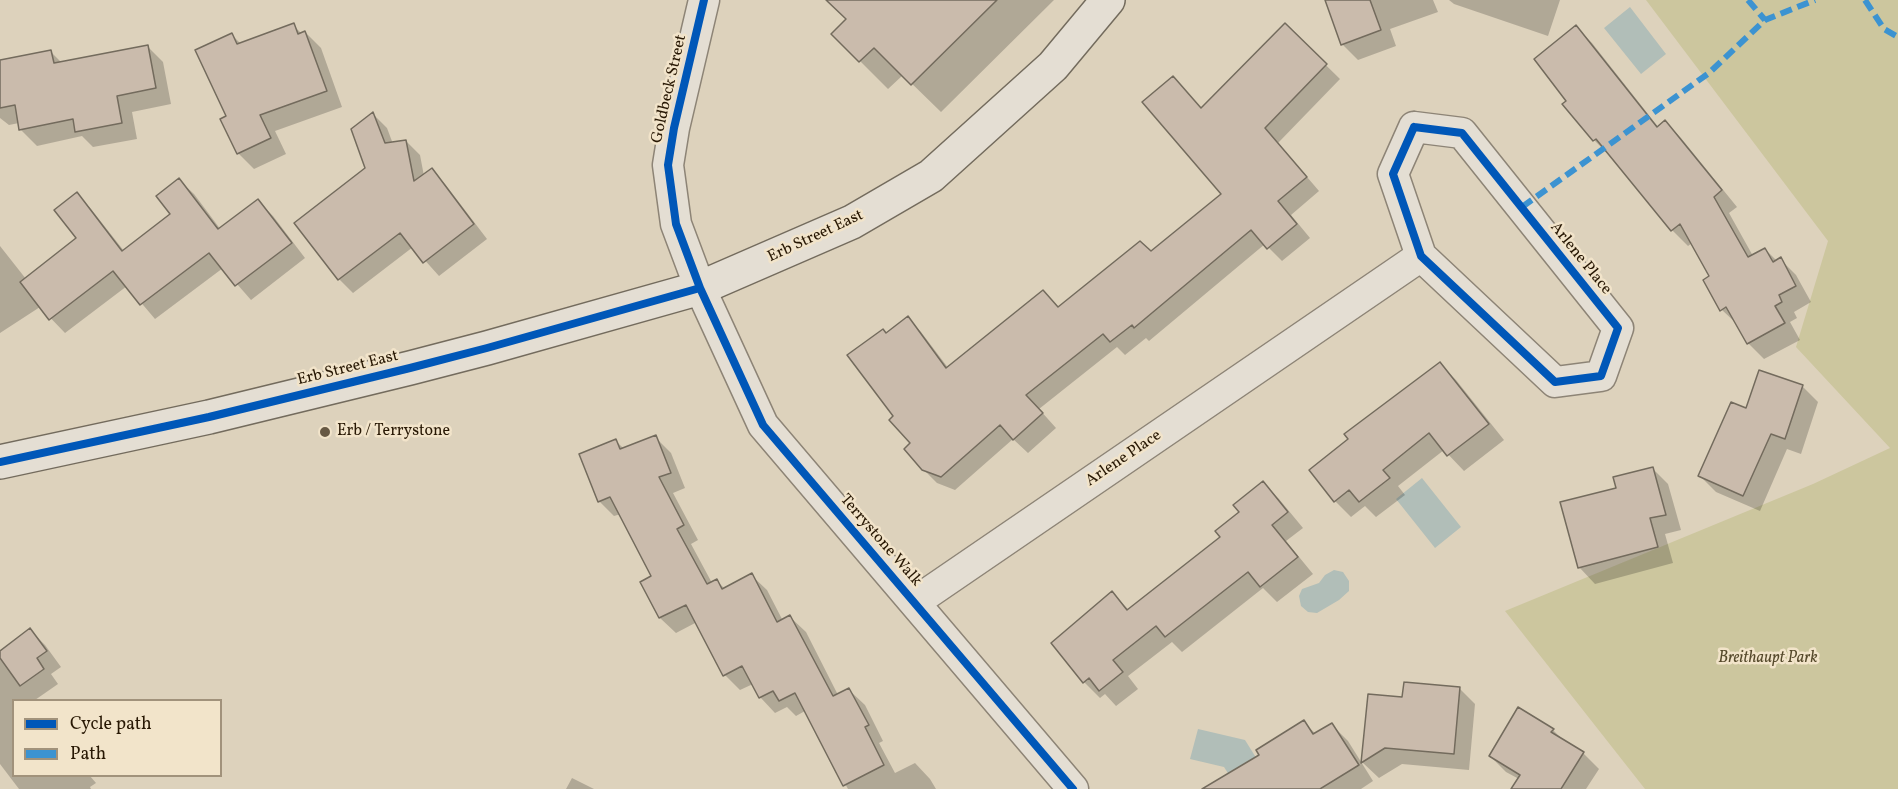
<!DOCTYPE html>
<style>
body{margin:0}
#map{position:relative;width:1898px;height:789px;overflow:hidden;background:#ddd2bc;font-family:Vollkorn,serif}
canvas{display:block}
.legend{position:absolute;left:12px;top:699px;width:210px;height:78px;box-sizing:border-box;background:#f2e4ca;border:2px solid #a1927b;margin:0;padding:8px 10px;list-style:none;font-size:18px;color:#281804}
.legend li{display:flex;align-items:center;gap:12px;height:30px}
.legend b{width:30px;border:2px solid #a1927b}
</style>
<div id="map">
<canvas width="1898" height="789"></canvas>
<ul class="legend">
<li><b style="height:8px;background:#0057b8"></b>Cycle path</li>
<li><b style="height:8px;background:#3c93d1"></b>Path</li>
</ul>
</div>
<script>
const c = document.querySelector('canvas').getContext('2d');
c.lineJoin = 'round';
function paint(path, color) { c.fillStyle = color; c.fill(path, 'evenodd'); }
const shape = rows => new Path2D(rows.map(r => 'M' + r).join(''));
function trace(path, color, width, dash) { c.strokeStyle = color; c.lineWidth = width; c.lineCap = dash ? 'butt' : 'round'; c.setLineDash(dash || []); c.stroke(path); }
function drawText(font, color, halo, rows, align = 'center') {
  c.font = font + ' Vollkorn,serif'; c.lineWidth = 5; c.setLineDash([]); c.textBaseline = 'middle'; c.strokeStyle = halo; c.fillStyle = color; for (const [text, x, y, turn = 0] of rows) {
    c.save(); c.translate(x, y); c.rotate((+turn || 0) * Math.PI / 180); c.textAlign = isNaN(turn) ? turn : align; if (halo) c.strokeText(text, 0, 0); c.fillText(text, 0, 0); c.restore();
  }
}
const green = shape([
 [1646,0,1898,0,1898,789,1645,789,1505,611,1813,484,1890,448,1796,347,1828,241]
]);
const water = shape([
 [1630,7,1666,54,1641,74,1604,28],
 [1422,478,1461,527,1435,548,1396,499],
 [1334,570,1343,572,1349,581,1349,591,1339,600,1317,613,1308,612,1301,606,1299,596,1302,589,1319,583,1325,575],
 [1198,729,1245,740,1260,764,1233,781,1224,767,1190,759]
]);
const shadow = shape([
 [828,0,1054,0,941,112,903,75,888,89,833,34,848,19],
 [1326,0,1433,0,1438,12,1390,29,1396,46,1358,60,1342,44],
 [1449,0,1560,0,1548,36,1454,4],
 [293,25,302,34,305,32,321,48,342,107,275,131,286,154,254,169,238,153,228,117,232,35,241,44],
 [1285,25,1340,79,1278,143,1319,191,1291,215,1310,238,1282,261,1265,244,1149,341,1146,338,1125,355,1117,347,1039,409,1056,428,1028,453,1013,439,955,490,937,483,923,469,912,444,895,416,886,334,908,318,921,332,949,369,1043,292,1059,308,1151,253,1223,194,1173,78,1202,109],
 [1576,27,1592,43,1659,128,1665,122,1681,138,1737,207,1729,213,1753,256,1765,249,1777,261,1780,259,1796,275,1811,302,1794,312,1797,318,1790,322,1800,340,1764,359,1748,343,1738,325,1722,310,1711,277,1692,243,1688,246,1672,230,1611,155,1610,156,1594,140,1568,101],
 [147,46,163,62,171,104,132,112,137,139,93,147,82,136,37,146,21,130,19,123,9,125,0,118,0,62,51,52,62,63],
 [373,114,387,128,393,144,406,141,420,155,424,176,431,170,445,184,487,239,439,276,413,247,353,293,339,279,367,169],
 [179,180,194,194,221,230,258,201,273,216,305,258,251,300,223,268,155,319,127,286,65,333,40,307,0,333,0,246,26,279,78,239,77,194,91,209,124,251,172,214],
 [1440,364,1456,380,1504,440,1464,471,1444,450,1398,486,1405,495,1376,517,1365,506,1351,517,1335,501],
 [1802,386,1818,402,1801,454,1787,449,1760,511,1716,492,1700,476,1747,410],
 [655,437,671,453,685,488,673,493,698,540,691,544,712,583,717,581,725,589,751,575,767,590,783,621,790,617,806,632,838,695,849,690,865,705,883,741,879,743,895,773,915,763,930,779,936,789,848,789,805,711,796,716,787,707,775,713,760,697,753,684,740,690,725,675,697,622,676,633,660,618,642,582,653,577,621,514,614,516,599,501,616,441,624,449],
 [1652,468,1668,484,1681,530,1665,534,1673,563,1595,584,1579,567,1617,489],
 [1263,483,1279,499,1303,528,1286,541,1313,574,1277,602,1263,588,1182,652,1172,642,1128,676,1138,689,1116,706,1105,694,1100,698,1084,682,1053,643,1112,593,1129,610,1222,537],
 [30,630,45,645,61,667,51,674,58,684,35,700,14,700,14,776,90,776,96,783,90,787,91,789,19,789,0,764,0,652],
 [1459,688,1475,704,1469,770,1402,764,1379,778,1363,763,1369,696,1403,699],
 [1303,722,1316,734,1332,725,1348,741,1373,781,1361,789,1205,789,1261,755],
 [1553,730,1565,742,1583,753,1599,769,1586,789,1513,789,1519,779,1506,772,1490,756],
 [572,778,594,789,566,789]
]);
const building = shape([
 [826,0,997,0,911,85,874,48,859,62,831,34,846,19,826,0],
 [1325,0,1370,0,1381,30,1341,45,1325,0],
 [294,23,298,34,305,31,327,91,260,115,271,138,237,154,220,119,226,116,195,50,232,33,237,44,294,23],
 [1285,23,1327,64,1265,128,1307,177,1278,201,1297,224,1267,249,1251,230,1134,328,1132,325,1110,342,1103,334,1026,395,1043,413,1013,440,1000,425,941,477,922,470,904,449,910,443,889,420,893,416,847,355,883,329,886,333,908,316,946,368,1043,290,1058,307,1140,241,1151,251,1221,194,1142,102,1173,76,1201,108,1285,23],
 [1576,25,1657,127,1665,120,1722,190,1714,197,1748,257,1765,248,1773,262,1781,257,1796,286,1779,295,1782,302,1775,306,1785,323,1747,344,1726,307,1720,311,1703,280,1709,276,1680,224,1671,231,1596,139,1593,141,1562,104,1566,101,1534,59,1576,25],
 [148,45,156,88,117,96,122,123,75,132,73,119,19,130,15,105,0,108,0,60,51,50,54,63,148,45],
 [373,112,385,143,406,140,414,181,432,168,474,224,423,263,400,233,338,280,294,223,365,168,351,129,373,112],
 [179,178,218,229,258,199,292,243,235,286,209,253,140,305,113,271,49,320,20,282,76,238,54,210,77,192,122,251,170,214,156,196,179,178],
 [1440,362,1489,424,1447,456,1429,433,1383,470,1390,478,1359,502,1349,490,1334,502,1309,470,1348,439,1344,434,1440,362],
 [1759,370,1803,385,1785,439,1771,434,1743,496,1698,476,1731,402,1746,408,1759,370],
 [656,435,671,473,659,477,684,525,677,529,707,584,717,579,722,589,752,573,777,622,790,615,833,696,849,688,869,725,865,727,884,765,843,786,795,693,779,701,773,691,759,698,742,666,723,676,686,605,659,618,640,582,651,576,610,497,598,502,579,454,616,439,620,449,656,435],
 [1653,467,1666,515,1650,518,1658,547,1578,568,1560,502,1616,488,1613,477,1653,467],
 [1263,481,1288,512,1272,525,1298,557,1260,587,1248,572,1165,637,1156,626,1113,660,1123,672,1099,691,1089,678,1083,683,1051,643,1112,591,1127,610,1220,537,1215,531,1239,512,1233,505,1263,481],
 [30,628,47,651,37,658,44,669,20,686,0,658,0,651,30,628],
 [1404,682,1460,687,1454,754,1385,748,1361,763,1368,694,1402,697,1404,682],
 [1518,707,1554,729,1551,732,1584,752,1561,789,1511,789,1520,775,1489,756,1518,707],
 [1304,720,1313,734,1332,723,1359,765,1320,789,1202,789,1259,755,1256,750,1304,720]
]);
const street = shape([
 [704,0,674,128,668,165,676,224,700,288,763,425,1073,789],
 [1414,127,1462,133,1618,328,1601,376,1555,382,1421,256,1393,174,1414,127],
 [915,602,1421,256]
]);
const secondary = shape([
 [0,462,209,417,410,368,487,348,700,288,852,222,931,176,1053,66,1108,0]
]);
const quiet = shape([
 [1748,0,1765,20],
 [1865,0,1884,29,1898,37],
 [1522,207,1709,73,1765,20,1815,0]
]);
const cycleway = shape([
 [704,0,674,128,668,165,676,224,700,288,763,425,1073,789],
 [1414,127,1462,133,1618,328,1601,376,1555,382,1421,256,1393,174,1414,127],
 [0,462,209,417,410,368,487,348,700,288]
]);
const markers = [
 [325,432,6,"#675944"]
];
const streetNames = [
 ["Goldbeck Street",670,89,-77],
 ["Erb Street East",816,237,-25],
 ["Arlene Place",1580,259,51],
 ["Erb Street East",348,369,-14],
 ["Arlene Place",1124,459,-34],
 ["Terrystone Walk",880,541,49]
];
const poiNames = [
 ["Erb / Terrystone",337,432]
];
const parkNames = [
 ["Breithaupt Park",1768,659]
];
paint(green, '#ccc69e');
paint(water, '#b1beb8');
paint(shadow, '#0003');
paint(building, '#cabbac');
trace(building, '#736b5d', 1.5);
trace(street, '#8d8476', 33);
trace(secondary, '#736b5d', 36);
trace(street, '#e4ded3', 30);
trace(secondary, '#e4ded3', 33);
trace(quiet, '#3c93d1', 6, [12, 6]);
trace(cycleway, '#0057b8', 8);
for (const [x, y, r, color] of markers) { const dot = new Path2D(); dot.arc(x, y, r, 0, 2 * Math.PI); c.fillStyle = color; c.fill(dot); trace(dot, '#f2e4ca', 2); }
drawText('16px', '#281804', '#f2e4ca', streetNames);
drawText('16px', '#281804', '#f2e4ca', poiNames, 'left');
drawText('italic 16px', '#55492b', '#f2e4ca', parkNames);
</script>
